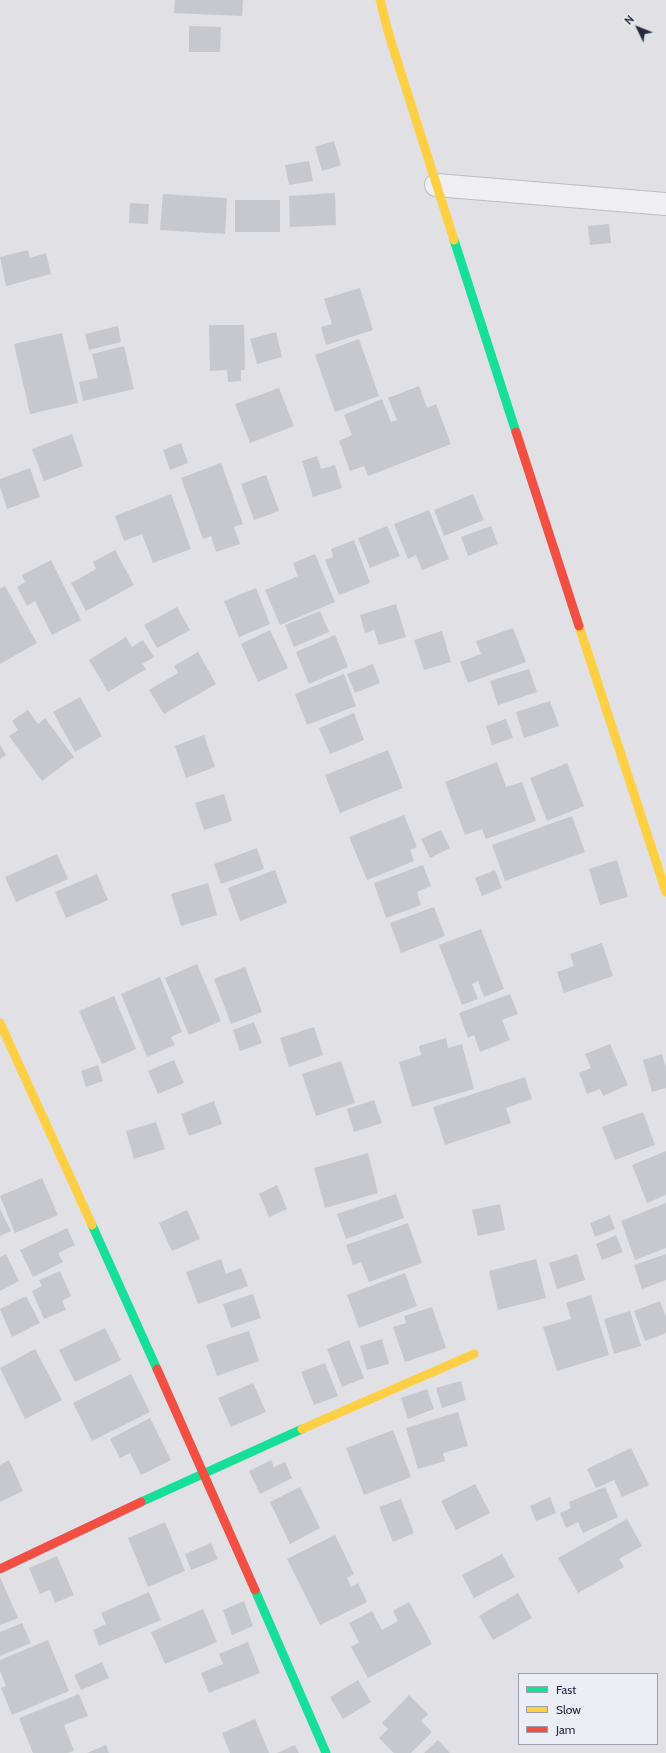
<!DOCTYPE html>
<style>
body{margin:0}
#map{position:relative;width:666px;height:1753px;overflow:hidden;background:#e0e0e5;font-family:Cabin,sans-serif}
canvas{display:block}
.legend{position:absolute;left:518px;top:1673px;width:140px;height:72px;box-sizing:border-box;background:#eceef6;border:1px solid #9ca0ad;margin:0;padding:5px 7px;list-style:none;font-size:12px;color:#252a40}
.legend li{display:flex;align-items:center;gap:8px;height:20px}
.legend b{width:20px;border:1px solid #9ca0ad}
.north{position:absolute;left:618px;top:8px;width:40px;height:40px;-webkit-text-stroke:3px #eceef6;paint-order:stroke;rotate:313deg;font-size:11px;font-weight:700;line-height:16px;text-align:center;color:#252a40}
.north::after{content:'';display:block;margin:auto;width:14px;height:18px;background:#252a40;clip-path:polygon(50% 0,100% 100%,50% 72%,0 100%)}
</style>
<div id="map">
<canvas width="666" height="1753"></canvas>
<ul class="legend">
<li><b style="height:5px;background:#16e098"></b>Fast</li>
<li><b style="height:5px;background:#ffcf43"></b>Slow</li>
<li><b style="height:5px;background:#f24e42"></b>Jam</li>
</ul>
<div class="north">N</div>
</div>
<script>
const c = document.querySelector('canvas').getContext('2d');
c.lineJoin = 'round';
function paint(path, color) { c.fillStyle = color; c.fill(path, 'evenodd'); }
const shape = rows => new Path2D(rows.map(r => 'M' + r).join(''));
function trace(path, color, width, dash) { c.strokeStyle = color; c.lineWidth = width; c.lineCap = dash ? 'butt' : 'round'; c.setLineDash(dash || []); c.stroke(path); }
const building = shape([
 [175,0,243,0,242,16,174,13],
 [189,26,221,27,220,52,189,52],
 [334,141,341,165,322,171,315,147],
 [309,161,313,181,289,185,285,165],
 [335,193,336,225,290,227,289,196],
 [163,194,227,198,225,234,160,230],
 [235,200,280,200,280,232,235,232],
 [130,203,149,204,148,224,129,223],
 [609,224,611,243,590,245,588,226],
 [28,250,30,258,46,253,51,274,6,286,0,257],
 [360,288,373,330,326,345,321,327,332,324,324,299],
 [209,325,244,325,245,370,241,370,241,381,228,382,227,370,210,371],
 [118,326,121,342,89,350,85,334],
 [276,332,282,357,257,364,250,339],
 [62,333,78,403,30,414,14,344],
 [359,339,379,396,335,412,315,355],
 [124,346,134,389,83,401,79,382,98,378,92,354],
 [419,386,427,408,436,404,451,444,368,476,364,466,350,471,339,441,352,435,344,415,382,399,391,422,397,420,388,398],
 [279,388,294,426,250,443,235,404],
 [72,434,83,466,44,481,32,449],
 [181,443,188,463,170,470,163,450],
 [317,456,321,469,335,465,342,488,313,497,302,461],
 [221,463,243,524,234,527,240,544,216,552,211,536,203,539,181,478],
 [30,468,40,497,7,509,0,487,0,479],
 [266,475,279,511,254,520,241,484],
 [171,494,191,549,153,563,142,534,124,541,115,516],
 [473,494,484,520,444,536,434,510],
 [429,510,449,559,422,570,416,555,408,559,394,524],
 [387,526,400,556,370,568,358,538],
 [491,526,498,544,468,556,461,537],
 [354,540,370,583,339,595,325,560,333,557,331,549],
 [115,550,134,585,86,611,71,583,96,569,93,562],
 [315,554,335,602,280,625,265,590,298,576,293,563],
 [51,560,81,620,52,635,35,601,27,606,17,587,25,582,22,575],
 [5,586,37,643,0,664,0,589],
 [256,588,270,624,239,637,224,601],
 [396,604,406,637,379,645,374,630,365,633,360,615],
 [177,607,190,630,157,648,144,625],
 [320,611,329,632,294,647,285,625],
 [513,628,526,662,468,683,460,662,481,654,476,641],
 [270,630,288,668,258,682,241,644],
 [442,631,451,662,424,670,414,640],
 [335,635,348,667,309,684,296,652],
 [126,637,132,647,143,640,154,657,142,664,146,669,108,692,89,660],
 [198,652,216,684,164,714,149,690,178,673,174,666],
 [373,664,380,683,355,693,347,674],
 [529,669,537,692,498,705,490,681],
 [344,674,356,706,307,725,295,694],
 [80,697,102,736,75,752,53,712],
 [550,701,559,726,524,738,516,712],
 [28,710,38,724,45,718,74,757,42,781,9,736,18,730,12,721],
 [354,713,364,740,330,754,319,728],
 [506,719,513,738,492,745,486,726],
 [204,735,215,767,186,778,175,746],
 [0,745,6,755,0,759],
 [388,750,403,788,340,813,325,775],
 [497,762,506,787,522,782,536,821,486,839,482,829,465,835,445,782],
 [567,763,584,806,547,821,530,778],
 [224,794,232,821,204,830,195,803],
 [404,815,417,847,410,850,414,861,367,880,349,837],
 [572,816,585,852,505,881,492,845],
 [441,830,450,848,430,858,421,839],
 [257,848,264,869,221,884,214,864],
 [57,854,68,879,16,902,5,877],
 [617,860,628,897,600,905,589,869],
 [423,865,431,886,417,892,421,905,386,918,374,883],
 [275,870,287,903,240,921,228,888],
 [495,870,502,888,482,896,475,878],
 [97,874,108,900,66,918,55,892],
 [208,883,217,915,181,926,171,894],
 [434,907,445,936,401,953,390,923],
 [481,929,504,989,484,997,478,981,472,984,478,999,462,1005,439,945],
 [602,943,613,976,564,993,557,972,574,966,570,954],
 [197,964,221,1021,189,1035,165,978],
 [245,967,262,1012,231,1024,214,979],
 [160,977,182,1032,171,1037,175,1045,147,1057,121,994],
 [510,994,518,1014,502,1020,510,1040,480,1052,474,1035,468,1038,459,1013],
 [114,996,136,1049,102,1064,79,1011],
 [254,1022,262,1043,240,1051,233,1030],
 [314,1027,323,1055,289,1067,280,1038],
 [446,1038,448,1048,462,1044,474,1089,412,1107,399,1062,421,1055,419,1046],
 [610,1044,628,1085,603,1096,600,1089,587,1094,579,1073,591,1068,585,1054],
 [662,1054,666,1068,666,1088,652,1092,643,1060],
 [174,1060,184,1083,158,1094,148,1071],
 [341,1061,355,1103,316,1116,302,1074],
 [98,1065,103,1081,86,1087,81,1071],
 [525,1077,532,1099,506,1108,511,1123,445,1145,433,1107],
 [374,1100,382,1123,354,1132,347,1109],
 [214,1101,222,1124,189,1136,181,1114],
 [643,1112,655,1145,615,1160,602,1127],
 [156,1122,165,1149,134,1159,126,1131],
 [666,1151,666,1195,647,1203,632,1165],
 [368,1153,378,1193,325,1208,314,1168],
 [42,1178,58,1215,15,1233,0,1196],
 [277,1185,287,1209,269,1217,259,1194],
 [396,1194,404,1218,346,1239,337,1214],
 [666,1203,666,1248,635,1260,621,1221],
 [500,1204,505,1230,478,1236,472,1210],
 [0,1209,11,1231,0,1236],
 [187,1210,200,1239,172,1251,159,1223],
 [610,1215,615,1229,595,1237,590,1223],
 [408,1223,422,1263,369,1282,361,1262,353,1265,346,1245],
 [67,1228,75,1245,58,1253,63,1262,33,1277,20,1250],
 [616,1235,623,1252,602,1260,596,1244],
 [6,1254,19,1281,0,1291,0,1257],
 [577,1254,585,1280,557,1289,549,1263],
 [666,1254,666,1280,642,1289,634,1265],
 [221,1259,226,1274,241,1268,248,1286,198,1304,186,1272],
 [536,1259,546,1298,498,1310,489,1271],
 [60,1271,71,1296,62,1301,66,1310,44,1319,32,1291,42,1286,39,1280],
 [405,1273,417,1306,359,1328,347,1295],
 [253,1294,261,1318,231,1328,223,1304],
 [591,1295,609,1355,557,1371,543,1327,571,1319,566,1303],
 [26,1296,40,1323,12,1337,0,1309],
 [660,1301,666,1317,666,1333,645,1341,634,1311],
 [432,1307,446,1348,405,1362,393,1327,406,1323,404,1316],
 [630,1311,641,1346,614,1354,604,1319],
 [105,1328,121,1360,75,1382,59,1350],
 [249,1331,259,1361,217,1376,206,1345],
 [382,1339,389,1364,367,1370,360,1346],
 [349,1340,364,1378,342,1387,327,1349],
 [35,1349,62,1400,25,1419,0,1368],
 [325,1363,338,1396,314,1405,301,1372],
 [131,1374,150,1412,92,1441,73,1403],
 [461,1381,466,1400,442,1408,436,1388],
 [253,1383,266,1412,231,1427,218,1398],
 [427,1389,434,1409,408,1419,401,1398],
 [458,1412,468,1446,443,1453,445,1461,418,1469,406,1428],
 [150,1418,171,1460,141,1475,130,1453,120,1458,110,1439],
 [393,1430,411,1477,364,1495,346,1448],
 [631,1448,649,1485,622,1497,614,1480,596,1488,587,1469],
 [9,1460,23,1491,0,1502,0,1465],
 [271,1460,274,1467,285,1462,292,1478,260,1494,249,1471],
 [475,1484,490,1513,456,1530,441,1501],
 [300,1487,320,1528,290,1544,270,1502],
 [605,1487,618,1517,583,1533,578,1522,566,1528,560,1513,571,1508,569,1502],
 [550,1497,556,1513,536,1521,530,1506],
 [401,1499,414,1533,393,1542,379,1507],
 [627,1519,642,1546,619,1559,624,1567,578,1593,558,1558],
 [165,1522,185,1571,148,1587,128,1538],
 [335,1535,354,1574,347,1578,351,1587,358,1583,367,1602,320,1625,287,1559],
 [211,1543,218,1559,191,1570,185,1554],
 [502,1554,515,1577,474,1598,462,1575],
 [57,1556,74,1595,55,1603,50,1590,40,1594,29,1568],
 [0,1577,18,1618,0,1625],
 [149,1592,161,1620,99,1646,93,1630,106,1624,101,1613],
 [518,1593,532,1618,493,1640,479,1616],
 [244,1601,253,1626,232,1635,223,1610],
 [409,1602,432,1644,368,1678,351,1647,359,1642,349,1623,372,1611,382,1630,398,1621,393,1611],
 [203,1609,217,1642,165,1664,151,1632],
 [22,1623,31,1643,0,1656,0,1632],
 [48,1640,69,1691,12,1715,1,1688,6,1686,0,1671,0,1660],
 [248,1642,260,1673,209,1693,201,1673,223,1664,219,1654],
 [102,1662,109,1678,81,1690,74,1675],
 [358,1680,371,1702,343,1719,330,1697],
 [79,1694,88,1716,64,1725,74,1751,68,1753,33,1753,19,1718],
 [409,1695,428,1714,421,1721,432,1732,411,1753,394,1753,379,1738,388,1729,382,1723],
 [255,1719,269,1753,230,1753,222,1733],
 [438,1740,450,1753,424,1753],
 [106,1745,109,1753,87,1753],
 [295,1745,299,1753,277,1753]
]);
const street = shape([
 [436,185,666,204]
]);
const fast = shape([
 [454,240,516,432],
 [92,1225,157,1369],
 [141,1502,302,1429],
 [255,1590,326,1753]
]);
const slow = shape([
 [380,0,389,35,454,240],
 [579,626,666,892],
 [0,1023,92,1225],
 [302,1429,474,1354]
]);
const jam = shape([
 [516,432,579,626],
 [157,1369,255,1590],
 [0,1569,141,1502]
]);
paint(building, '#c7c8ce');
trace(street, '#bdbdc3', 24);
trace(street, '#efeff2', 22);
trace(fast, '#16e098', 9);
trace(slow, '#ffcf43', 9);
trace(jam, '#f24e42', 9);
</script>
